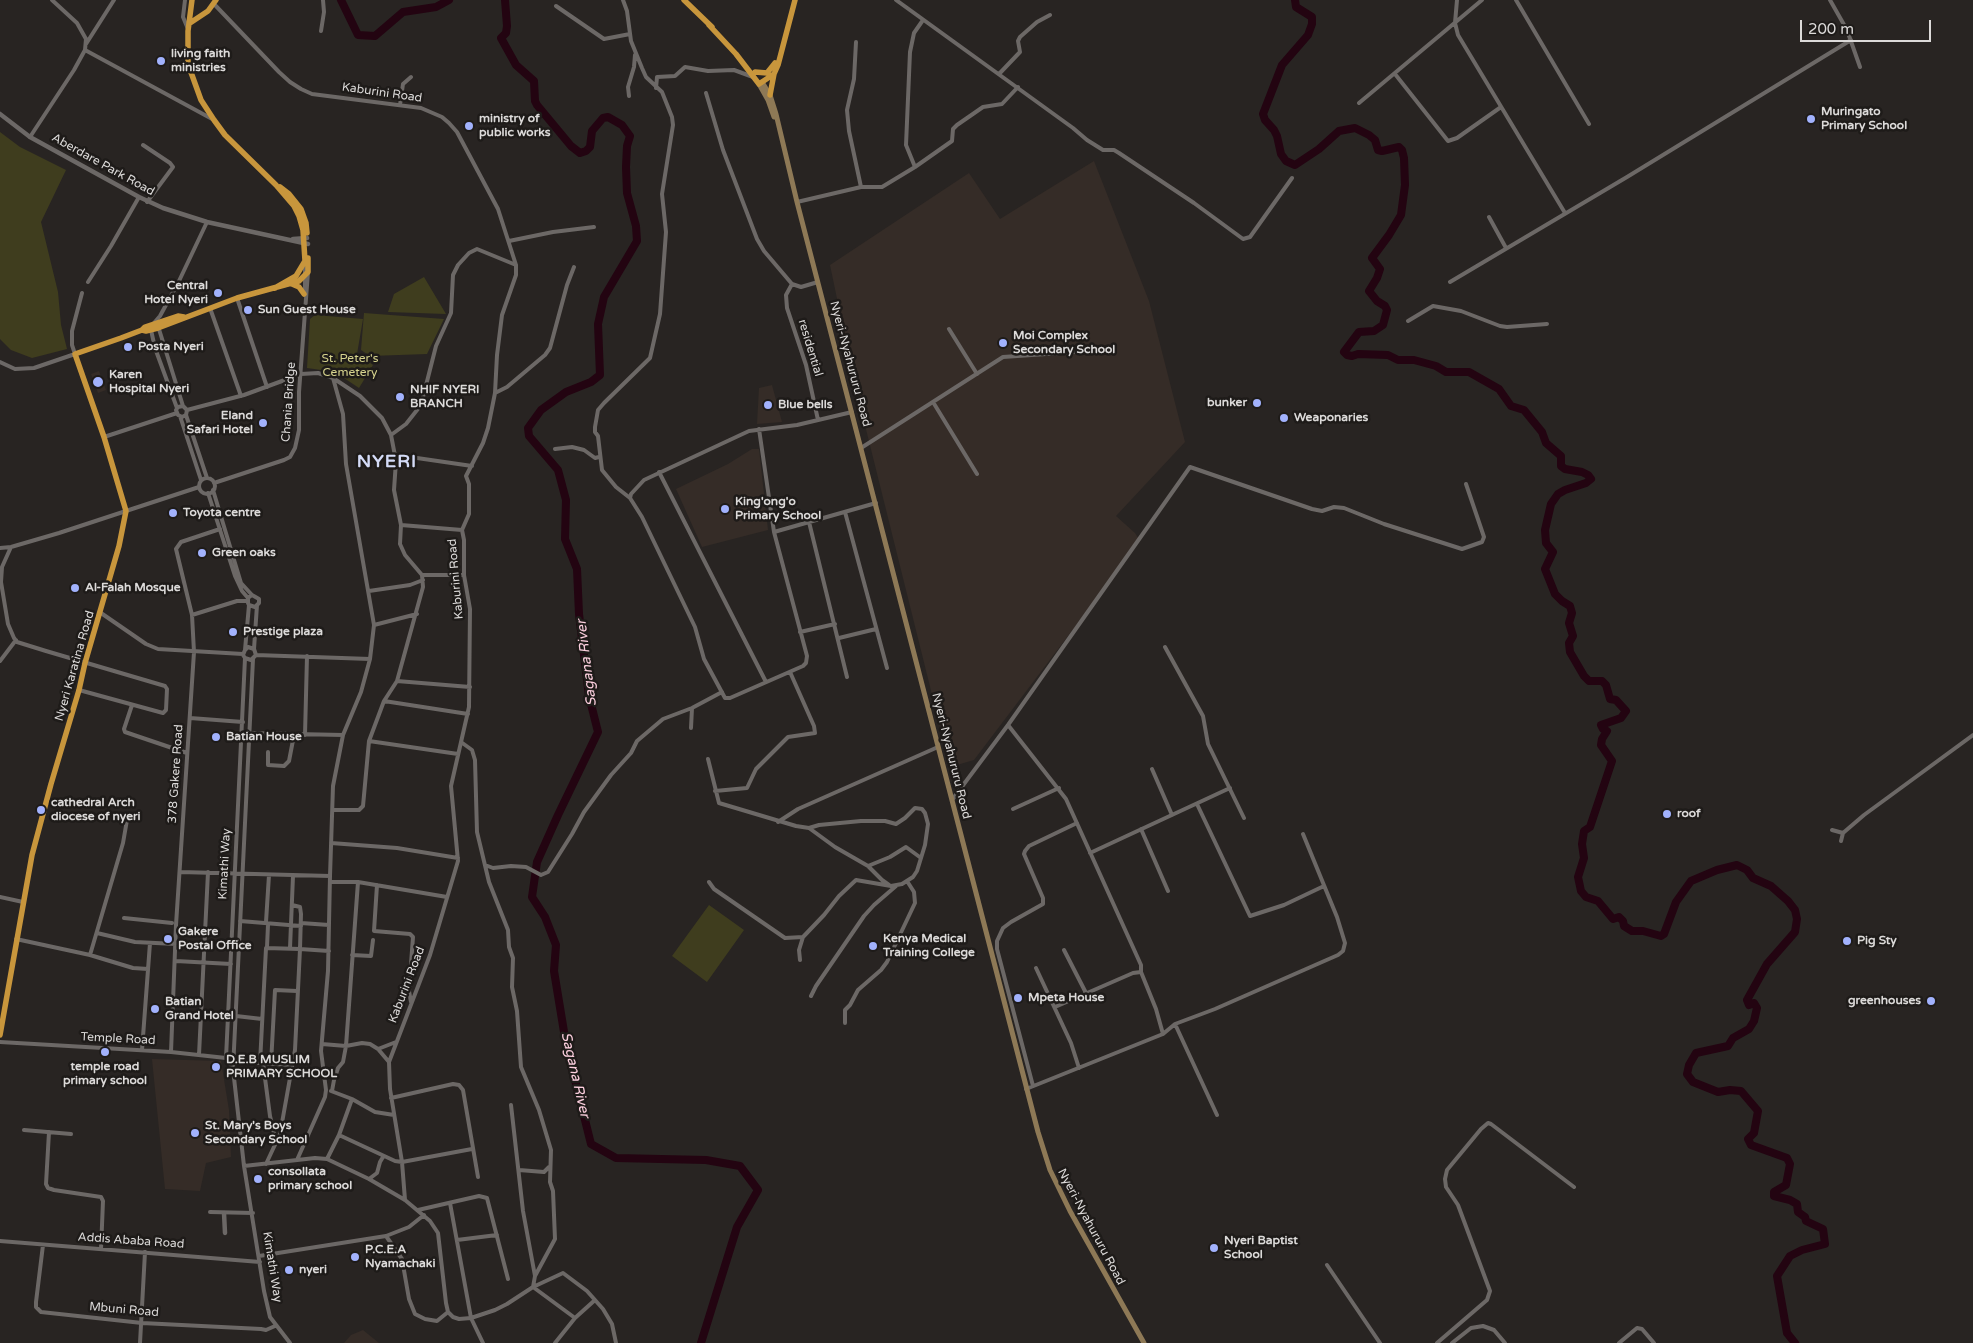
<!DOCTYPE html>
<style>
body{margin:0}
#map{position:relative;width:1973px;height:1343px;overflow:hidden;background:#282422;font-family:"Varela Round",sans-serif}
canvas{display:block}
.scale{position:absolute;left:1800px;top:20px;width:131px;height:22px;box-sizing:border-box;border:2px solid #dcdad9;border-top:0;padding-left:6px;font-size:15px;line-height:18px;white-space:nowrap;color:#dcdad9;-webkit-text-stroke:4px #1e1b19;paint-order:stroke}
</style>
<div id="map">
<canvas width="1973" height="1343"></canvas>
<div class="scale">200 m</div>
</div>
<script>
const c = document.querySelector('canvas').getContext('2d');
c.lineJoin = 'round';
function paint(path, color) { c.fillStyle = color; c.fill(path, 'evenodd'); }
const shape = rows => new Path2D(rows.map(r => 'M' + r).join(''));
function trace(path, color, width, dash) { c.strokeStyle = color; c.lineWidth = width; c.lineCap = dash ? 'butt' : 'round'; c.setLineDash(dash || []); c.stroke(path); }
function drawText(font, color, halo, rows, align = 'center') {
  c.font = font + ' "Varela Round",sans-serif'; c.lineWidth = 5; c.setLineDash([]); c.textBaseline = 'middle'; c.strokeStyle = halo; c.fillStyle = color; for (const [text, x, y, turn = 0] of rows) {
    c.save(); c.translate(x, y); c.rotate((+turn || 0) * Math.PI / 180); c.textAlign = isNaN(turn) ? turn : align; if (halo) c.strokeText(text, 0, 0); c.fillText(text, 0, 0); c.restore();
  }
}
const built = shape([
 [1094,161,1149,301,1185,442,1116,516,1135,533,1140,541,974,760,950,767,855,385,830,265,969,173,1000,219],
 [99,371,106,390,98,393,91,374],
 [772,385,782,422,757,424,759,388],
 [752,449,759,449,768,530,702,547,676,489,728,464],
 [152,1059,221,1061,229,1110,231,1157,206,1163,200,1191,165,1189],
 [363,1330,379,1343,344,1343,351,1335]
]);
const green = shape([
 [0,132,20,147,66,170,41,222,58,292,61,325,67,349,32,358,11,350,0,339],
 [424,277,446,314,388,312,394,294],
 [364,313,444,319,427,354,370,356,361,350],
 [315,315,363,319,357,354,373,365,359,388,335,372,307,368,310,319],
 [709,905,744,930,707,982,672,956]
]);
const river = shape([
 [341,0,358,35,375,36,403,12,436,7,449,0],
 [505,0,507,26,506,33,501,38,516,65,534,81,535,101,537,105,571,146,580,153,586,151,590,147,592,131,603,118,608,117,622,125,630,136,627,146,626,167,627,193,636,226,637,241,604,297,598,324,600,375,591,382,566,392,541,410,528,428,529,436,558,470,566,500,565,539,577,569,579,614,589,696,598,732,558,815,537,862,532,897,545,917,556,945,554,971,566,1044,591,1144,616,1158,706,1160,740,1166,758,1190,737,1227,701,1343],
 [1295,0,1296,7,1312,17,1312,24,1308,35,1282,65,1263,114,1265,120,1274,130,1277,136,1281,154,1286,161,1295,165,1319,149,1339,131,1355,128,1369,135,1375,140,1378,150,1382,151,1399,147,1402,150,1404,158,1405,185,1401,215,1389,235,1372,258,1380,269,1377,278,1369,291,1377,301,1385,306,1387,310,1383,325,1374,331,1359,332,1344,352,1347,355,1352,356,1358,354,1388,355,1398,360,1414,360,1436,366,1446,372,1469,372,1499,389,1511,406,1524,410,1542,432,1546,443,1561,456,1561,466,1565,469,1582,472,1588,475,1591,479,1586,483,1565,490,1558,494,1551,504,1545,530,1546,543,1553,552,1545,569,1555,594,1562,601,1570,606,1572,613,1569,623,1573,636,1569,643,1570,652,1584,676,1589,681,1602,681,1606,685,1610,699,1616,700,1626,711,1621,718,1601,725,1603,729,1607,731,1602,739,1601,745,1612,761,1590,827,1584,831,1582,844,1584,858,1578,877,1581,891,1586,897,1598,901,1613,919,1619,917,1623,921,1624,926,1632,931,1643,931,1661,936,1664,934,1676,902,1691,881,1717,870,1737,865,1747,870,1753,878,1771,886,1788,901,1795,910,1797,919,1795,932,1767,964,1747,1000,1749,1005,1754,1003,1757,1008,1754,1021,1749,1029,1733,1038,1728,1046,1696,1053,1689,1065,1687,1074,1693,1082,1718,1092,1730,1090,1741,1091,1758,1111,1754,1133,1748,1139,1751,1145,1787,1158,1790,1164,1786,1185,1774,1192,1774,1196,1790,1200,1797,1204,1798,1212,1805,1217,1806,1221,1823,1229,1825,1244,1802,1250,1790,1256,1777,1276,1787,1333,1795,1343]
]);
const minor = shape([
 [185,0,183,17,188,29],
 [623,0,627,11,631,41,642,68,646,77,662,92,672,117,673,125,662,194,666,232,660,314,650,358,604,403,598,410,595,427,595,432,598,436,602,470,616,487,630,498],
 [896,0,1073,128,1087,140,1103,150,1114,150,1119,153,1194,203,1243,239,1250,237,1292,178],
 [1457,0,1455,23,1458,35,1565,213],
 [1516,0,1589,124],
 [1830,0,1847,30,1860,67],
 [214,4,279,72,290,82,301,89,312,94,421,108,442,117,449,123,457,132,498,209,516,265,516,275,502,315,497,355,495,393,488,428,483,443,466,476,469,484,469,514,462,530,464,540,464,575,470,609,469,707,451,786,458,861,430,955,389,1062,390,1089,402,1162,405,1200],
 [556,6,604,39,630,34],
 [321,31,324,12,323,0],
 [856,42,854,79,847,110,849,131,861,187],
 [86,44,114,0],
 [85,50,214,120],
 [999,74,1020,52,1018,41,1020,37,1037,22,1050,15],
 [1395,74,1448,141,1457,138,1501,107],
 [656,88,657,77,675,76,685,67,708,71,734,70,753,77],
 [706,93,723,150,757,239,764,251,792,284,801,287,818,282],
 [629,96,628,87,634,67,635,55],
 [1359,103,1482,0],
 [400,105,403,84,411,77],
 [30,137,74,70,85,50,86,39,77,23,52,0],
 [143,145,170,163,173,167,147,202],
 [915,167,952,141,953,129,957,125,983,107,1002,104,1018,87],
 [797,202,861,187,882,187,915,167,906,145,910,52,914,33,923,20],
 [1489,217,1506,248],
 [509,241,553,232,594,227],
 [88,282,111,246,139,197],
 [1450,282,1627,177,1851,40],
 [792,284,786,295,787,308,806,365,818,420],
 [305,289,305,263],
 [237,298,267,387],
 [210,308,241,396],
 [1408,321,1433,306,1461,311,1500,326,1507,327,1547,324],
 [154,323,160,316,179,281,207,222],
 [158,326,183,406,187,410,186,415,182,417,178,415,176,410,178,407,183,406],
 [949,329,977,374],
 [151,330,155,348,177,408],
 [0,362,15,369,34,368,75,354,72,345,72,331,82,293],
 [495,393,507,387,545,355,550,348,567,285,574,267],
 [933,402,977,474],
 [187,410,244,395,301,374,318,373,333,378,360,396,382,418,391,435,396,461,394,490,401,525,400,544,405,555,422,575,423,587,397,681,384,701,369,741,363,806,359,810,333,810],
 [852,412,797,425,749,431,644,480,631,494,630,498,642,517,695,627,704,659,725,698,730,698,803,666,806,663,807,656,774,532,876,503],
 [186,415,207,478],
 [180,416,201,480],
 [759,429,774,532],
 [391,435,406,424,421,405,436,346,451,313,453,275,458,265,469,253,477,249,516,265],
 [104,437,177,413],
 [861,448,1003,357,1075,352],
 [555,449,572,447,584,450,595,458,599,457],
 [395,456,417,458,472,466],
 [659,472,766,682],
 '199 486a8 8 0 1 1 16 0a8 8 0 1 1-16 0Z',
 [214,483,284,460,290,457,295,448,299,430,299,392,308,272],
 [213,490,241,583,252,595,259,599,259,603,255,607,249,605,248,603,248,598,252,595],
 [208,493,235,576,242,591,248,598],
 [845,512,887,668],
 [809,522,847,677],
 [401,525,462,530],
 [11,547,2,567,1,582,8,624,14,638,17,642,46,651,165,686,167,689,166,710,163,713,79,690],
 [0,548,11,547,59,533,199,487],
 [422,575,464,575],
 [369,591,410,585,423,580],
 [101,613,146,644,158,649,243,654],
 [192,615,237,601,247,601],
 [374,625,417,614],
 [800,632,835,624],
 [839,638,876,629],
 [1165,647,1203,716,1208,744,1244,818],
 [254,649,248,647,245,650,243,655,245,658,251,660,256,655,254,649,257,605],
 [245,650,249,605],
 [256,655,370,659],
 [253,659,233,1069,244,1166,264,1291,270,1317,290,1343],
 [0,661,16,640],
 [397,681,470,687],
 [384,701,468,714],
 [132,705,124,729,125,732,187,753],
 [190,718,243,722],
 [1008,725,1066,799,1141,965,1141,972],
 [691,728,692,708],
 [248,733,343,735],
 [305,735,307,656],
 [369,741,458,754],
 [461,742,472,750,475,760,477,832,489,882,508,930,509,947,513,958,512,987,517,1011,521,1067,539,1110,551,1150,550,1182,553,1191,555,1239,535,1276],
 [268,752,268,765,284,766,289,761,294,735],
 [708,759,719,803,796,826,809,828,819,825,861,821,885,821,896,824,905,818,915,808,922,809,925,813,928,824,925,845,917,871,913,877,902,884,891,886,856,880,839,896,824,915,803,937,799,950,800,960],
 [1152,769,1172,815],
 [715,791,747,788,756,769,788,737,815,733,814,726,790,672],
 [952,800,1008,725,1190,467,1312,509,1322,511,1334,507,1344,508,1384,524,1462,549,1482,542,1484,537,1466,484],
 [1197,804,1250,916,1284,905,1324,886],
 [1013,809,1059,788],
 [778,822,798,809,938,747],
 [809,828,835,847,868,866,882,880,889,885],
 [1141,829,1168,891],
 [1832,830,1843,833],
 [1841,841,1843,833,1864,815,1973,735],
 [331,843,397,848,458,858],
 [1090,853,1230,788],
 [485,865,493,868,511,866,526,867,541,875,548,872,572,834,584,812,611,775,631,753,637,741,663,719,692,708,722,692],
 [868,866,890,857,906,847,921,858],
 [180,872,330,876,333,786,343,735,361,692,370,659,374,625,346,464,343,414,333,378],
 [331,882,358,882,447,897],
 [709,882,714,889,785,938,803,937],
 [377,885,374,931,410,934,413,937,409,991,411,1002],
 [0,897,23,902],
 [124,918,172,923],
 [240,921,301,926],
 [266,922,269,875],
 [301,923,329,925],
 [97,933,135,942,176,944],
 [16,939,90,955,123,843,127,820],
 [267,947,268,925],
 [290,948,293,876],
 [1064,950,1086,993],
 [90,955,133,968,148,969],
 [352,955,371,956,373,940],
 [176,961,231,964],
 [1036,968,1071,1043,1079,1068],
 [811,996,816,986,864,916,874,905,896,886],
 [1055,1007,1133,973,1141,972,1156,1009,1163,1034],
 [236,1016,262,1019],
 [845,1023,845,1010,850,1005,858,990,881,970,887,962,915,903,914,892,907,881],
 [1175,1024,1217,1115],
 [0,1042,171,1052,226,1058,243,1062,292,1065],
 [322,1044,346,1046,358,882],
 [378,1049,396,1042],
 [142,1050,150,943],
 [171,1052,176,925,194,652,192,615,176,549,181,542,220,529],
 [199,1055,208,872],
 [260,1063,266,948,300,949,301,914,300,907,292,905],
 [263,1063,270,1116,276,1142],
 [271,1064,275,990,297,991],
 [233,1068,226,1058,245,658],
 [1033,1086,997,949,997,941,1003,928,1011,922,1043,904,1043,898,1024,854,1025,851,1029,846,1077,823],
 [1026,1089,1163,1034,1175,1024,1215,1009,1338,955,1343,951,1345,943,1337,917,1303,834],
 [332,1091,334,1080,338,1068,343,1062,346,1046,362,1043,370,1044,378,1049,389,1062],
 [391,1098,453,1084,459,1085,463,1090,478,1177],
 [352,1099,375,1112,394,1115],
 [511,1105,523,1211,535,1276,533,1287,575,1318],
 [24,1130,71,1134],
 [49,1132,46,1184,48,1188,54,1190,101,1197,103,1201,101,1249],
 [339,1135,395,1161,402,1162,472,1149],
 [327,1159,339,1135,352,1099,331,1091],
 [297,1160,325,1097,326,1090,321,1051,328,971,330,876],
 [266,1164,280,1134,295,1050,300,949,329,951],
 [244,1166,315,1158,327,1159,369,1179,405,1200,430,1221,438,1233,446,1303,448,1312,453,1317,459,1319,471,1318,495,1310,507,1304,533,1287,563,1273,587,1291,603,1309,612,1324,616,1343],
 [519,1170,544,1172,549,1167],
 [369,1179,377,1173,380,1162,383,1157],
 [450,1203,471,1318,483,1343],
 [418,1210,479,1196,487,1198,508,1279],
 [210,1212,253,1213],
 [386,1236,402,1259,409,1299,415,1314,425,1319,437,1321,448,1312],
 [457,1240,497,1235],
 [0,1241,260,1262],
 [43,1245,36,1302,36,1307,41,1312,142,1323,261,1329,266,1330,275,1326],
 [259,1256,386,1236,409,1227,424,1215],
 [1327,1265,1380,1343],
 [140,1343,145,1252],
 [555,1343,575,1318,595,1300],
 [1437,1343,1487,1300,1490,1291,1458,1205,1446,1187,1445,1179,1447,1170,1481,1129,1488,1123,1491,1124,1574,1187],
 [1452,1343,1471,1328,1483,1326,1494,1330,1505,1343],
 [1619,1343,1637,1328,1642,1329,1654,1343]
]);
const tertiary = shape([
 [0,114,30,137,139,197,163,208,207,222,308,244],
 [293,239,307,238],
 [224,1213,225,1233]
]);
const secondary = shape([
 [762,82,770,95,776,114,797,202,1038,1132,1050,1170,1070,1211,1144,1343],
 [759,84,768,100,774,117]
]);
const trunk = shape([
 [192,0,188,31,188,64,201,100,214,120,225,135,276,185,294,206,299,216,303,230,305,261,296,276,275,288],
 [684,0,712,27],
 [190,23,208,11,216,0],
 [709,25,736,54,759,84,774,74,778,65,795,0],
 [755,72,767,73,775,63],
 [770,95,774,74],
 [280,187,289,194,301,209,306,223,307,233],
 [292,284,299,287,304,294],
 [142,330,146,331,158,328,237,298,299,281,308,272,308,258],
 [0,1035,32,855,51,784,79,690,85,663,119,546,126,511,104,437,75,354,121,338,142,330,145,327,178,316,184,317]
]);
const markers = [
 [161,61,5,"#a2b2fd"],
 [1811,119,5,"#a2b2fd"],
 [469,126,5,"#a2b2fd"],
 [218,293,5,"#a2b2fd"],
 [248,310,5,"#a2b2fd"],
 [1003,343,5,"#a2b2fd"],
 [128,347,5,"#a2b2fd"],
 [98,382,6,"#a2b2fd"],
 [400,397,5,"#a2b2fd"],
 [1257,403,5,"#a2b2fd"],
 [768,405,5,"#a2b2fd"],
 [1284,418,5,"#a2b2fd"],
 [263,423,5,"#a2b2fd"],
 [725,509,5,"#a2b2fd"],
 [173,513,5,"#a2b2fd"],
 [202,553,5,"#a2b2fd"],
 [75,588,5,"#a2b2fd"],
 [233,632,5,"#a2b2fd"],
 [216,737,5,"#a2b2fd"],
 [41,810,5,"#a2b2fd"],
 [1667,814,5,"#a2b2fd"],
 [168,939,5,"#a2b2fd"],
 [1847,941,5,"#a2b2fd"],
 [873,946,5,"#a2b2fd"],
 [1018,998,5,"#a2b2fd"],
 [1931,1001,5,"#a2b2fd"],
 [155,1009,5,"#a2b2fd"],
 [105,1052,5,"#a2b2fd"],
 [216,1067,5,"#a2b2fd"],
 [195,1133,5,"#a2b2fd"],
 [258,1179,5,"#a2b2fd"],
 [1214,1248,5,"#a2b2fd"],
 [355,1257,5,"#a2b2fd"],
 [289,1270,5,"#a2b2fd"]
];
const poiNames = [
 ["living faith",171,54],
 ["ministries",171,68],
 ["Muringato",1821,112],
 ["Primary School",1821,126],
 ["ministry of",479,119],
 ["public works",479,133],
 ["Central",208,286,"right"],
 ["Hotel Nyeri",208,300,"right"],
 ["Sun Guest House",258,310],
 ["Moi Complex",1013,336],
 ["Secondary School",1013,350],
 ["Posta Nyeri",138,347],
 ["Karen",109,375],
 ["Hospital Nyeri",109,389],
 ["NHIF NYERI",410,390],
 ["BRANCH",410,404],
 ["bunker",1247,403,"right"],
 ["Blue bells",778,405],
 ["Eland",253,416,"right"],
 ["Safari Hotel",253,430,"right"],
 ["Weaponaries",1294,418],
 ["King'ong'o",735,502],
 ["Primary School",735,516],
 ["Toyota centre",183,513],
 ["Green oaks",212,553],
 ["Al-Falah Mosque",85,588],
 ["Prestige plaza",243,632],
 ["Batian House",226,737],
 ["cathedral Arch",51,803],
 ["diocese of nyeri",51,817],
 ["roof",1677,814],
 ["Gakere",178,932],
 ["Postal Office",178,946],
 ["Kenya Medical",883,939],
 ["Training College",883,953],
 ["Pig Sty",1857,941],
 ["Mpeta House",1028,998],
 ["greenhouses",1921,1001,"right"],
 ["Batian",165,1002],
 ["Grand Hotel",165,1016],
 ["D.E.B MUSLIM",226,1060],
 ["PRIMARY SCHOOL",226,1074],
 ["temple road",105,1067,"center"],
 ["primary school",105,1081,"center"],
 ["St. Mary's Boys",205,1126],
 ["Secondary School",205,1140],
 ["consollata",268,1172],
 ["primary school",268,1186],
 ["Nyeri Baptist",1224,1241],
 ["School",1224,1255],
 ["P.C.E.A",365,1250],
 ["Nyamachaki",365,1264],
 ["nyeri",299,1270]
];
const streetNames = [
 ["Kaburini Road",382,93,8],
 ["Aberdare Park Road",103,165,29],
 ["residential",810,348,73],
 ["Nyeri-Nyahururu Road",850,364,75],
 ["Chania Bridge",289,402,-86],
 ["Kaburini Road",456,579,-95],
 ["Nyeri Karatina Road",75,666,-74],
 ["Nyeri-Nyahururu Road",951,756,76],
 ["378 Gakere Road",176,774,-86],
 ["Kimathi Way",225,864,-87],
 ["Kaburini Road",407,985,-69],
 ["Temple Road",118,1039,3],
 ["Nyeri-Nyahururu Road",1091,1227,62],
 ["Addis Ababa Road",131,1241,4],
 ["Kimathi Way",272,1267,81],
 ["Mbuni Road",124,1310,5]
];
const parkNames = [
 ["St. Peter's",350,359],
 ["Cemetery",350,373]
];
const waterNames = [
 ["Sagana River",587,663,-97],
 ["Sagana River",575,1075,77]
];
const districtNames = [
 ["NYERI",387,462]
];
paint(built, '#352c27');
paint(green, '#3f3d1e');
trace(river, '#230411', 8);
trace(minor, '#6c6866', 4);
trace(tertiary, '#6c6866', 4.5);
trace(secondary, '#8e7956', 5);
trace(trunk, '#c8963c', 5.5);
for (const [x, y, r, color] of markers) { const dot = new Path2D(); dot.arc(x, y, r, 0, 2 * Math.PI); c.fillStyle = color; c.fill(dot); trace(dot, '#1e1b19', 2); }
drawText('bold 12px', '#dcdad9', '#1e1b19', poiNames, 'left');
drawText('12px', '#dcdad9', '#1e1b19', streetNames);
drawText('12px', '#d6d38e', '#1e1b19', parkNames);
drawText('italic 14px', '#fccfde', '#1e1b19', waterNames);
c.letterSpacing = '1px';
drawText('bold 18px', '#d4dbf7', '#1e1b19', districtNames);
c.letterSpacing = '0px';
</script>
